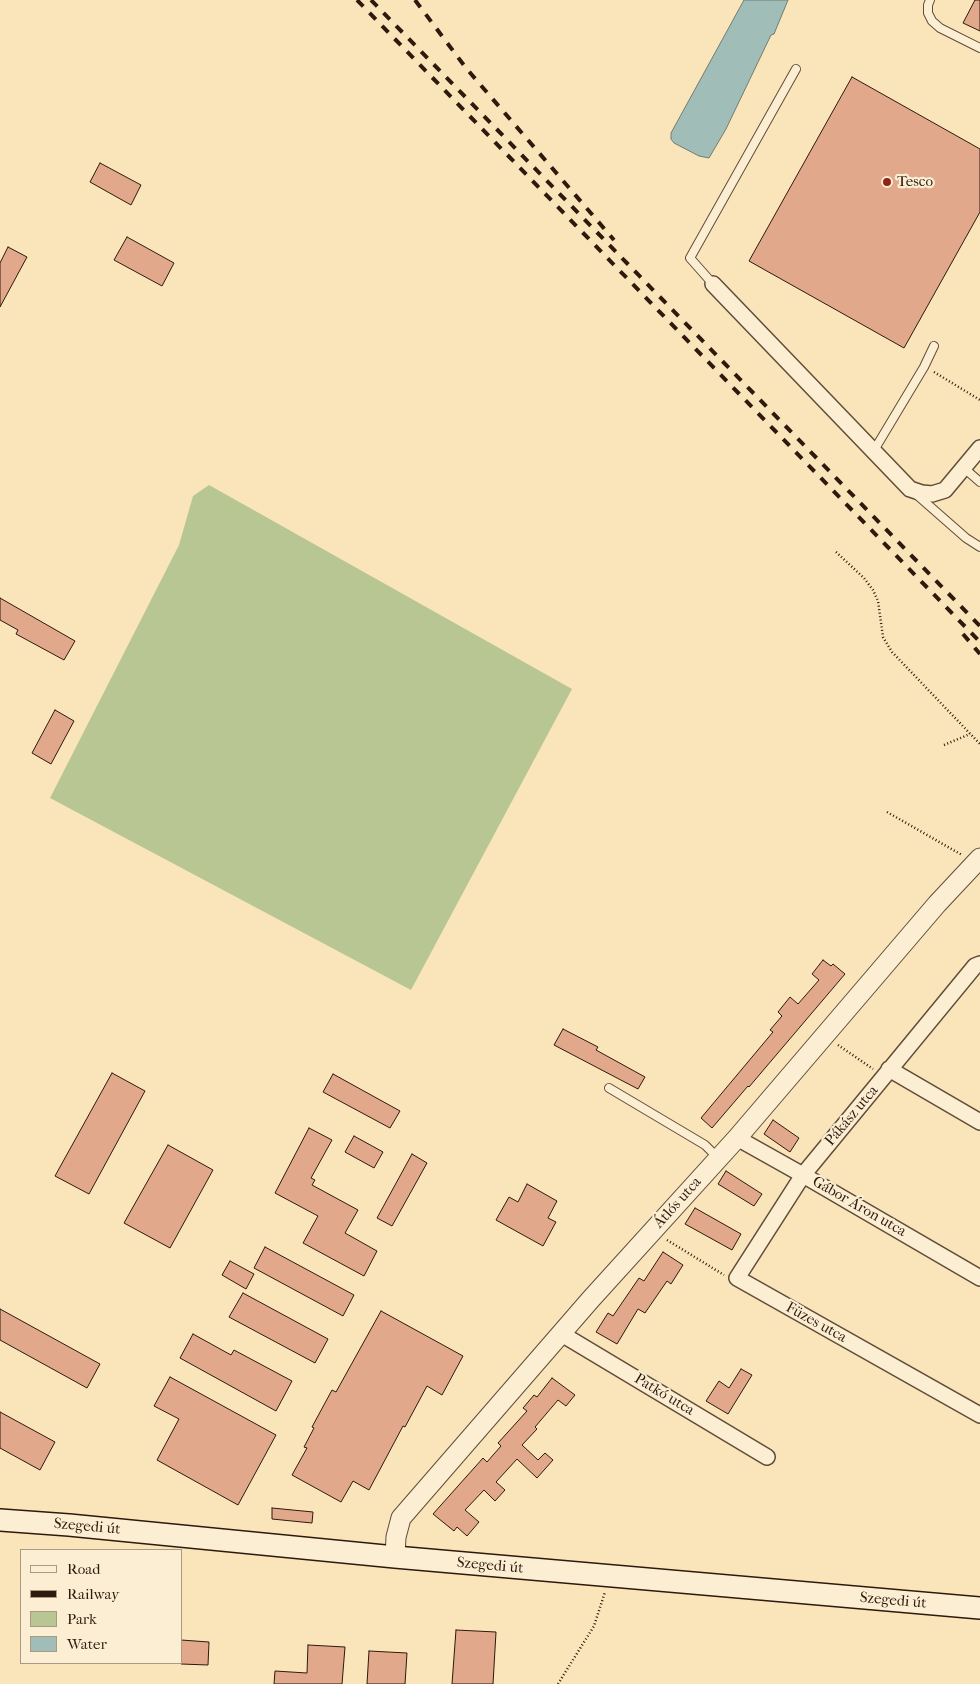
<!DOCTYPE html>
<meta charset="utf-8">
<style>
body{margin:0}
#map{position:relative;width:980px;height:1684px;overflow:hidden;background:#fae5bb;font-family:"IM FELL French Canon",serif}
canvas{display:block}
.legend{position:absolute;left:20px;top:1549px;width:162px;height:115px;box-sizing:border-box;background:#fceed3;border:1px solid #aa9984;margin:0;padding:6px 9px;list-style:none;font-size:15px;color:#2e190d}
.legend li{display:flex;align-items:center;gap:10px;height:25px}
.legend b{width:25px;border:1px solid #aa9984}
</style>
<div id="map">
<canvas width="980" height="1684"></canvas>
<ul class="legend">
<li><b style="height:6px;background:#fceed3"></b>Road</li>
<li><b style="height:6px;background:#2e190d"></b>Railway</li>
<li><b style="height:14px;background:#b8c694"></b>Park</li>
<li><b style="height:14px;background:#a0bdb7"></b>Water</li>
</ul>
</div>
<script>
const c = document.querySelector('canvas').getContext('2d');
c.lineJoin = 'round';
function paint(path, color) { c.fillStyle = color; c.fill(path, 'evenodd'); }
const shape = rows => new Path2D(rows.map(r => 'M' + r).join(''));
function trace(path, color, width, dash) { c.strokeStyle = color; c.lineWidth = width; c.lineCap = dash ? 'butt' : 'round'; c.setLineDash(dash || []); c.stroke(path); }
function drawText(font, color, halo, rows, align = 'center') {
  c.font = font + ' "IM FELL French Canon",serif'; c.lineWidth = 4.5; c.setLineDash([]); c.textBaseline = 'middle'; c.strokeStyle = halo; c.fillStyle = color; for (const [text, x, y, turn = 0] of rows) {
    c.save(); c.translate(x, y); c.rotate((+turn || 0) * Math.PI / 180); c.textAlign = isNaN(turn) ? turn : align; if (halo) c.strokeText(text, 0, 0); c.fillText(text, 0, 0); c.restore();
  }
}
const green = shape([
 [209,485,572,689,411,990,50,798,179,545,193,496]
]);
const water = shape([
 [744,0,788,0,774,34,771,35,726,129,709,158,699,156,674,143,671,139,671,133,744,0]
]);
const building = shape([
 [975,0,980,0,980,31,963,23,975,0],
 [852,77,980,149,980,212,904,348,749,261,852,77],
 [100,163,141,185,131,205,90,182,100,163],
 [127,237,174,263,162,286,114,260,127,237],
 [8,247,27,257,0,307,0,263,8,247],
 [0,598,75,641,64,660,16,634,18,630,0,620,0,598],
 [55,710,74,721,51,764,32,753,55,710],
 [823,960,831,966,833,964,845,974,749,1087,748,1086,712,1128,701,1118,773,1032,770,1030,782,1016,778,1012,790,997,798,1004,819,980,812,974,823,960],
 [563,1029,598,1047,596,1050,645,1077,638,1089,554,1045,563,1029],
 [112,1073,145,1091,89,1194,55,1176,112,1073],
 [333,1074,400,1111,390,1128,323,1092,333,1074],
 [773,1120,799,1138,790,1152,764,1134,773,1120],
 [309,1128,332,1140,311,1178,315,1180,312,1185,358,1210,345,1233,377,1251,364,1276,303,1243,318,1216,275,1193,309,1128],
 [354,1136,383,1152,374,1168,345,1152,354,1136],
 [168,1145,213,1170,170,1248,124,1223,168,1145],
 [412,1154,427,1163,392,1226,377,1218,412,1154],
 [726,1171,762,1194,754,1206,718,1184,726,1171],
 [527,1184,557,1201,548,1218,556,1222,543,1246,496,1220,509,1197,518,1202,527,1184],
 [695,1208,741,1234,732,1250,685,1224,695,1208],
 [265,1247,354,1295,343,1316,254,1268,265,1247],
 [663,1252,683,1265,671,1284,667,1281,645,1313,638,1309,617,1344,596,1332,608,1313,613,1316,639,1278,644,1281,663,1252],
 [230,1261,254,1274,246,1289,222,1275,230,1261],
 [243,1293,328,1339,315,1363,229,1317,243,1293],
 [0,1309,100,1364,87,1388,0,1340,0,1309],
 [381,1311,463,1356,442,1395,427,1386,405,1427,403,1426,369,1490,353,1481,341,1502,292,1475,307,1448,304,1447,314,1428,312,1427,332,1390,336,1392,381,1311],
 [193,1334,231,1355,234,1350,292,1381,276,1411,180,1358,193,1334],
 [741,1369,752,1375,728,1414,706,1401,719,1381,729,1388,741,1369],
 [170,1377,276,1435,238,1505,157,1460,179,1419,154,1406,170,1377],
 [552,1378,575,1395,566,1406,558,1400,535,1427,537,1429,522,1445,538,1460,545,1453,553,1460,537,1478,517,1459,496,1482,505,1490,495,1501,484,1490,465,1510,479,1522,467,1536,457,1527,454,1531,433,1514,483,1458,487,1462,501,1446,498,1443,527,1411,523,1408,534,1395,537,1397,552,1378],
 [0,1412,55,1442,40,1470,0,1448,0,1412],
 [272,1508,313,1512,312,1523,272,1519,272,1508],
 [456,1630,496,1632,493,1684,452,1684,456,1630],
 [181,1640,209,1642,208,1665,181,1664,181,1640],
 [308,1645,345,1647,342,1684,274,1684,275,1671,307,1673,308,1645],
 [369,1651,407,1653,405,1684,367,1684,369,1651]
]);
const path = shape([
 [934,372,980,400],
 [836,552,864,578,873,590,878,601,883,637,892,652,980,744],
 [944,745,970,734],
 [887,812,962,855],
 [838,1045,873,1069],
 [667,1240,724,1275],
 [558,1684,594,1626,605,1592]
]);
const service = shape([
 [930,0,928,5,928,13,932,21,940,28,980,48],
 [713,284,690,258,796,69],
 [873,452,924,367,934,346],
 [964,468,980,482],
 [917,495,966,538,980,547],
 [609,1088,705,1145,718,1158]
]);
const minor = shape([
 [713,284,910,489,922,493,932,494,945,490,980,448],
 [980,964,975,966,803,1175,737,1278,980,1415],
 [889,1069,980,1122],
 [737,1138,803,1175,980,1278],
 [560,1333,767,1457]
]);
const tertiary = shape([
 [395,1557,396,1537,401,1518,591,1299,737,1138,937,904,980,858]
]);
const secondary = shape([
 [0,1520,69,1525,395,1557,980,1608]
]);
const rail = shape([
 [357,0,980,642],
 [371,0,980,626],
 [415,0,466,68,614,240],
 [963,634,980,654]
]);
const markers = [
 [887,182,5,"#8f2418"]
];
const poiNames = [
 ["Tesco",897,182]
];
const streetNames = [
 ["Pákász utca",852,1116,-50],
 ["Átlós utca",678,1203,-48],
 ["Gábor Áron utca",859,1207,30],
 ["Füzes utca",816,1323,29],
 ["Patkó utca",664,1395,31],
 ["Szegedi út",87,1527,5],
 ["Szegedi út",490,1566,5],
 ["Szegedi út",893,1601,5]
];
paint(green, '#b8c694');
paint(water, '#a0bdb7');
trace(water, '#727b73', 1);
paint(building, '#e2a88c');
trace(building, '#2e190d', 1);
trace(service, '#614c38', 10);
trace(minor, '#614c38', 18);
trace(tertiary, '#614c38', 21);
trace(secondary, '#2e190d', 24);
trace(path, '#2e190d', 2.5, [1, 2.5]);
trace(service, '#fceed3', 8);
trace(minor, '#fceed3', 15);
trace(tertiary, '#fceed3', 19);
trace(secondary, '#fceed3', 21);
trace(rail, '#2e190d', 4, [9, 9]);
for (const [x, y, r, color] of markers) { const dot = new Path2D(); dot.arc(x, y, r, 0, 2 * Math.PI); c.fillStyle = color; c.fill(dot); trace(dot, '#fceed3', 2); }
drawText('15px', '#2e190d', '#fceed3', poiNames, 'left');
drawText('15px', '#2e190d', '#fceed3', streetNames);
</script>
